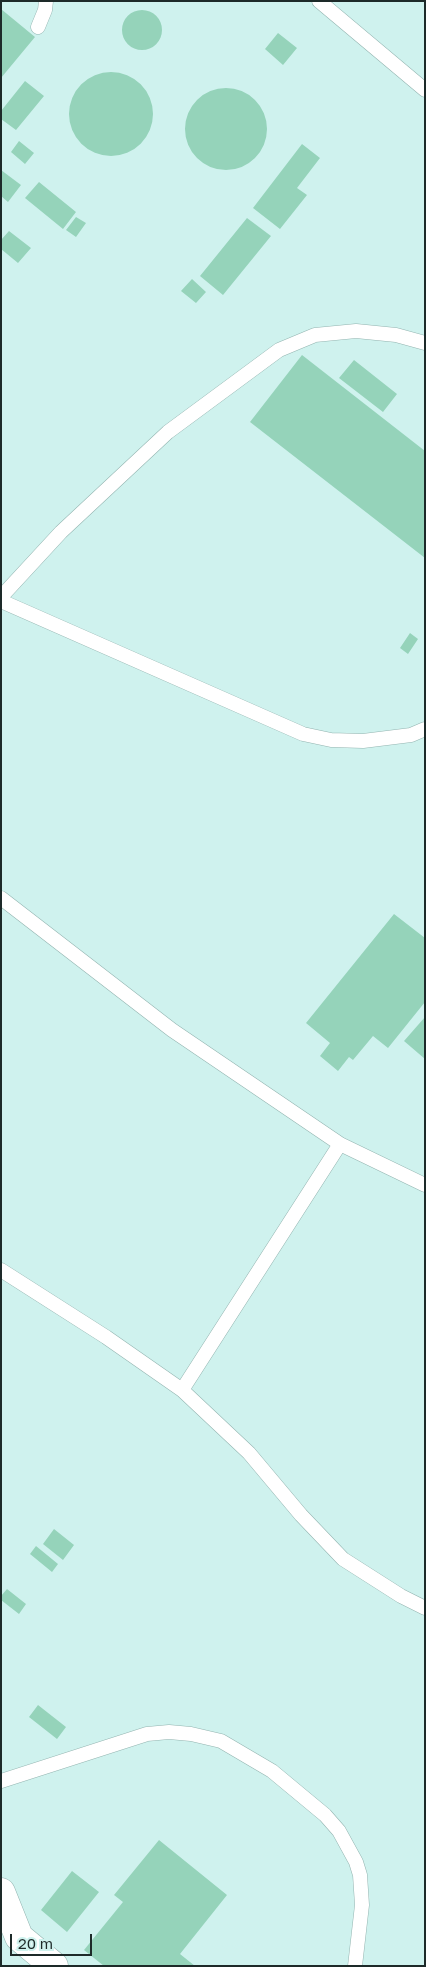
<!DOCTYPE html>
<style>
body{margin:0}
#map{position:relative;width:426px;height:1967px;overflow:hidden;background:#cff2ee;font-family:"Golos Text",sans-serif}
canvas{display:block}
.frame{position:absolute;inset:0;border:2px solid #1d2a29;pointer-events:none}
.scale{position:absolute;left:10px;top:1934px;width:82px;height:22px;box-sizing:border-box;border:2px solid #1d2a29;border-top:0;padding-left:6px;font-size:15px;line-height:18px;white-space:nowrap;color:#1d2a29;-webkit-text-stroke:4px #cff2ee;paint-order:stroke}
</style>
<div id="map">
<canvas width="426" height="1967"></canvas>
<div class="frame"></div>
<div class="scale">20 m</div>
</div>
<script>
const c = document.querySelector('canvas').getContext('2d');
c.lineJoin = 'round';
function paint(path, color) { c.fillStyle = color; c.fill(path, 'evenodd'); }
const shape = rows => new Path2D(rows.map(r => 'M' + r).join(''));
function trace(path, color, width, dash) { c.strokeStyle = color; c.lineWidth = width; c.lineCap = dash ? 'butt' : 'round'; c.setLineDash(dash || []); c.stroke(path); }
const building = shape([
 [1,9,35,37,1,78],
 '122 30a20 20 0 1 1 40 0a20 20 0 1 1-40 0Z',
 [278,33,297,48,283,65,265,49],
 '69 114a42 42 0 1 1 84 0a42 42 0 1 1-84 0Z',
 [25,81,44,96,16,130,1,119,1,111],
 '185 129a41 41 0 1 1 82 0a41 41 0 1 1-82 0Z',
 [19,141,34,153,25,164,11,152],
 [302,144,320,158,297,188,307,195,280,229,253,208],
 [1,170,21,185,8,202,1,196],
 [39,182,76,212,63,229,25,198],
 [76,217,86,223,76,237,66,230],
 [247,218,271,236,223,295,200,276],
 [9,231,31,248,18,263,1,249,1,240],
 [192,279,206,292,196,303,181,291],
 [302,355,425,451,425,558,250,422],
 [354,360,397,394,383,412,339,378],
 [410,633,418,639,408,654,400,648],
 [394,914,425,938,425,1002,388,1048,373,1036,353,1060,349,1057,338,1071,320,1056,330,1043,306,1023],
 [425,1017,425,1059,404,1041],
 [54,1529,74,1545,63,1560,43,1544],
 [36,1546,58,1564,52,1572,30,1554],
 [7,1589,26,1604,19,1614,1,1600,1,1596],
 [38,1705,66,1727,57,1739,29,1717],
 [159,1840,227,1895,180,1954,195,1966,104,1966,84,1950,123,1902,114,1895],
 [72,1871,99,1892,67,1932,41,1910]
]);
const service = shape([
 [319,1,425,90],
 [38,27,45,10,46,1],
 [1,597,61,532,168,432,279,350,315,335,356,331,396,335,425,343],
 [1,601,303,734,331,740,363,741,411,735,425,729],
 [1,898,172,1030,340,1144,425,1185],
 [1,1270,106,1337,182,1390,249,1453,301,1515,343,1559,401,1596,425,1608],
 [182,1390,340,1144],
 [1,1781,147,1734,169,1732,191,1734,221,1741,272,1771,325,1815,339,1831,356,1862,360,1875,362,1905,355,1966]
]);
const minor = shape([
 [1,1892,19,1937,54,1966]
]);
paint(building, '#95d3ba');
trace(service, '#93b4b0', 15);
trace(minor, '#93b4b0', 29);
trace(service, '#fff', 14);
trace(minor, '#fff', 28);
</script>
